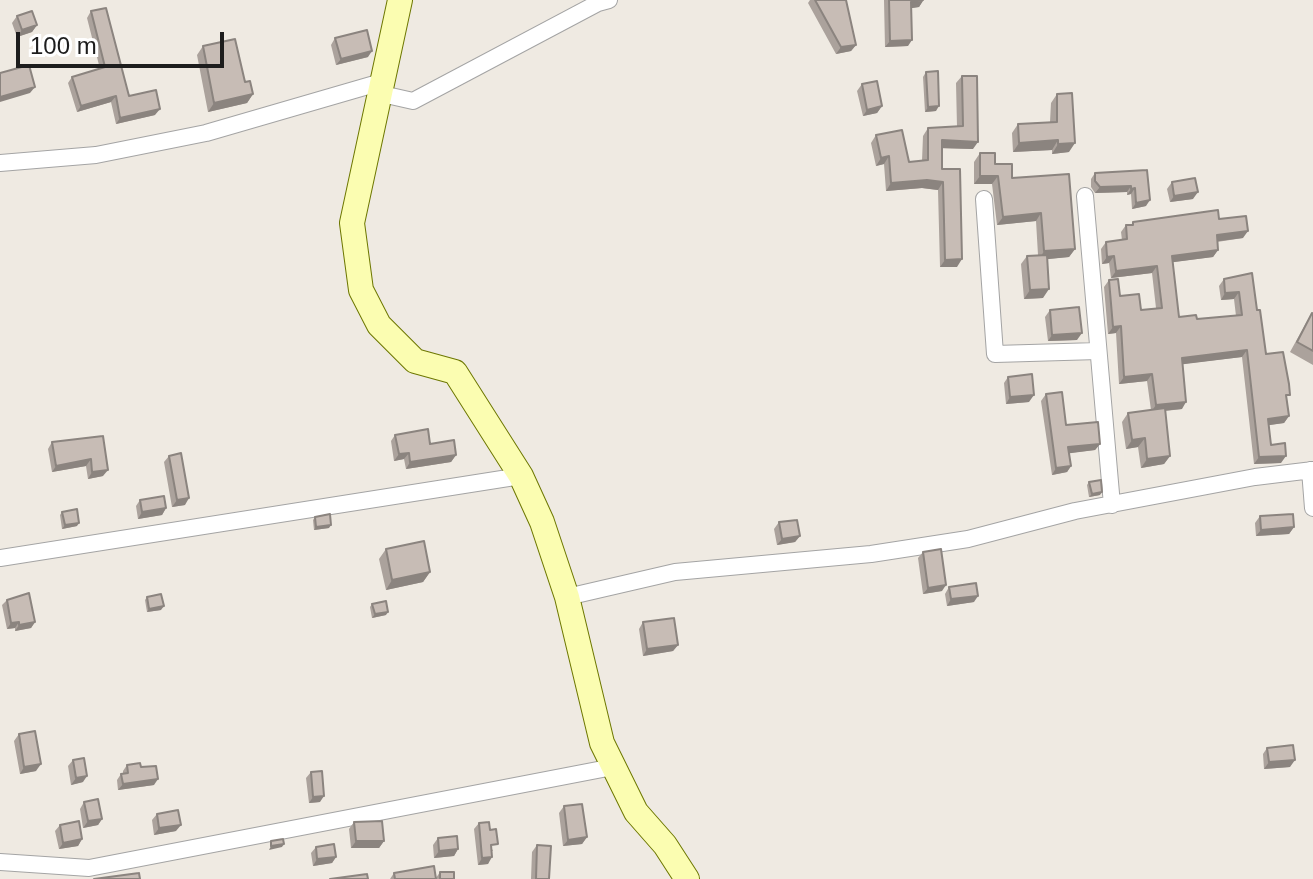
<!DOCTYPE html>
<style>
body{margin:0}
#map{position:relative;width:1313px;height:879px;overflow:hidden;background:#efeae2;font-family:Helvetica,sans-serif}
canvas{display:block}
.scale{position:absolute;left:16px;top:32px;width:208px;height:36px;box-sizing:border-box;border:4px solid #1d1d1d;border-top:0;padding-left:10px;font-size:24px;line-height:28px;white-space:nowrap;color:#1d1d1d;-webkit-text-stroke:6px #fff;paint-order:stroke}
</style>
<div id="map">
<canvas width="1313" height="879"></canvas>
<div class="scale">100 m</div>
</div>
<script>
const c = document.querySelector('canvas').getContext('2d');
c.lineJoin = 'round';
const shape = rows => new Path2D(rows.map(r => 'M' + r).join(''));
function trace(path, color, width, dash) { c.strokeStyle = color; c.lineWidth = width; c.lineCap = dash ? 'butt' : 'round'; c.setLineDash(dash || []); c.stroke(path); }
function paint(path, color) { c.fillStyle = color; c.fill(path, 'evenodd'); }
const street = shape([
 [382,94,413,101,598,3,609,0],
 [0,163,96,155,206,133,385,81],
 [1085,196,1112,505],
 [984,199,995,354,1098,351],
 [1310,470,1313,508],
 [0,558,521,476],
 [567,597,675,572,871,554,968,539,1075,511,1255,477,1313,470],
 [0,862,89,868,613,767]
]);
const secondary = shape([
 [400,0,352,223,361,290,379,325,415,361,455,372,521,476,542,522,567,597,602,743,636,812,665,845,687,879]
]);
const wall = shape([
 [810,0,846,0,856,45,851,51,836,54,808,3],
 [884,0,923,0,919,7,911,8,908,46,885,47],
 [91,11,129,96,155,115,116,124,111,102,77,112,68,83,72,77,100,69,87,18],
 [17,16,37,25,32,32,17,37,12,23],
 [335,38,368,57,336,65,331,45],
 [203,46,245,82,253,94,247,103,208,112,197,55],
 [926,72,936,111,925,112,923,77],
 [962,76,973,149,942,148,942,169,957,267,940,267,938,190,922,188,886,191,884,164,876,166,871,143,876,135,909,162,922,161,923,136,928,128,957,127,956,83],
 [862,84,882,106,877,113,863,116,857,91],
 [1057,94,1069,152,1052,154,1052,150,1013,152,1012,133,1018,124,1050,122,1051,103],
 [980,153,995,164,1012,178,1075,249,1069,257,1047,259,1043,298,1024,299,1021,264,1027,256,1038,255,1036,221,997,225,992,184,974,184,974,162],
 [1147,170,1146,206,1132,209,1131,194,1127,195,1127,192,1095,193,1091,187,1091,179,1095,173],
 [1172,182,1193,199,1170,202,1167,189],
 [1219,219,1243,238,1217,242,1218,250,1213,257,1173,262,1179,317,1197,319,1236,316,1234,299,1221,300,1219,286,1224,279,1257,310,1266,354,1287,400,1289,416,1284,423,1269,425,1271,445,1281,463,1254,464,1242,357,1182,364,1182,409,1165,411,1170,456,1164,464,1141,468,1138,447,1126,449,1122,422,1128,413,1151,410,1147,381,1119,384,1116,333,1108,334,1104,287,1109,280,1120,296,1141,310,1156,308,1152,273,1111,278,1109,263,1102,264,1101,249,1106,242,1122,240,1121,232,1126,225,1131,225,1133,222],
 [1050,310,1077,340,1048,341,1045,317],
 [1312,313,1313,314,1313,365,1290,352,1306,323],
 [1008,377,1029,402,1006,404,1004,383],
 [1046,394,1066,425,1100,444,1095,450,1069,453,1071,466,1067,472,1052,475,1041,401],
 [395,435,430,444,456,455,451,462,406,469,404,459,394,461,391,441],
 [103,436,103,476,88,479,86,466,52,472,48,449,52,442],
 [169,456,185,505,172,507,164,462],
 [1089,482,1100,495,1089,497,1087,485],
 [140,500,166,508,162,515,138,519,136,506],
 [62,512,77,526,62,529,60,515],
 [1260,516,1294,527,1289,534,1256,536,1255,523],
 [315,517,329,528,314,530,313,520],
 [779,522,800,536,795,542,777,545,774,529],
 [386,549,430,572,423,582,386,590,379,559],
 [923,552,942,591,923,594,918,558],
 [949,587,974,602,947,606,945,594],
 [147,597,161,610,147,612,145,600],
 [7,600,35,622,31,628,15,631,15,628,7,629,2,605],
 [372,604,386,615,372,618,370,607],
 [643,622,678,645,673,651,643,656,639,629],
 [19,734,36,771,20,774,14,741],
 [1267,748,1290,767,1264,769,1263,754],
 [73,760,83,782,71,785,68,766],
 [127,765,141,767,154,785,118,790,117,780,121,774,123,774,123,771],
 [311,772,320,802,309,803,306,778],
 [84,802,102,819,98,825,83,828,80,809],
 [564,806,587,837,582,844,563,846,559,813],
 [157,814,176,831,154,835,152,820],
 [354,822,384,841,379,848,351,848,349,829],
 [479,823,493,851,492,851,488,864,478,865,474,829],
 [60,825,82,839,78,846,59,849,55,831],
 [438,838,458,849,454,856,434,858,433,845],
 [537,845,549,879,531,879,532,852],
 [316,847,336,857,332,863,313,866,311,853],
 [440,872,454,879,390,879,394,873,436,878]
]);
const shadedWall = shape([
 [923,1,919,7,906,9,911,2],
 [37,25,32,32,17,37,22,30],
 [912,40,908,46,885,47,890,41],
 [856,45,851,51,836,54,841,47],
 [372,51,368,57,336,65,341,59],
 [35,87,30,93,0,102,0,97],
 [253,94,247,103,208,112,214,103],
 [116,96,111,102,77,112,81,106],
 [882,106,877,113,863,116,867,110],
 [939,106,936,111,925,112,928,107],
 [160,109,155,115,116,124,120,118],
 [942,140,978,142,973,149,937,148],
 [1058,140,1052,150,1013,152,1019,143],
 [1075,143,1069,152,1052,154,1058,144],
 [889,156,884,164,876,166,881,158],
 [980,176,998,176,992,184,974,184],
 [927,180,943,182,938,190,922,188,886,191,891,183],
 [1131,186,1127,192,1095,193,1100,187],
 [1135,188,1131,194,1127,195,1131,189],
 [1198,192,1193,199,1170,202,1174,196],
 [1150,200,1146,206,1132,209,1136,203],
 [1041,213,1036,221,997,225,1003,217],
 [1248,231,1243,238,1212,242,1217,235],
 [1075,249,1069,257,1039,260,1044,251],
 [1218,250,1213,257,1167,263,1172,256],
 [1114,256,1109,263,1102,264,1107,257],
 [962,259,957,267,940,267,945,260],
 [1157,266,1152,273,1111,278,1116,271],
 [1049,289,1043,298,1024,299,1030,290],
 [1239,292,1234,299,1221,300,1225,293],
 [1121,326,1116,333,1108,334,1113,327],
 [1082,333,1077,340,1048,341,1052,335],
 [1247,350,1242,357,1177,365,1182,358],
 [1152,374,1147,381,1119,384,1124,377],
 [1034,395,1029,402,1006,404,1010,397],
 [1186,402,1182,409,1151,412,1156,405],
 [1289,416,1284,423,1263,426,1268,419],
 [1145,438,1138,447,1126,449,1132,440],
 [1100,444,1095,450,1064,454,1068,447],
 [409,453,404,459,394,461,399,454],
 [456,455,451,462,406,469,410,462],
 [1170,456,1164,464,1141,468,1147,459],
 [1286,456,1281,463,1254,464,1259,457],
 [91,459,86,466,52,472,56,466],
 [1071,466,1067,472,1052,475,1056,468],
 [108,470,103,476,88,479,92,472],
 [1102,492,1100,495,1089,497,1092,494],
 [189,498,185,505,172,507,177,500],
 [166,508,162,515,138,519,142,512],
 [79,523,77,526,62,529,65,525],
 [331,525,329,528,314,530,316,527],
 [1294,527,1289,534,1256,536,1261,530],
 [800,536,795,542,777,545,782,539],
 [430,572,423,582,386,590,392,580],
 [946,585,942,591,923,594,928,588],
 [978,596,974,602,947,606,951,599],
 [164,606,161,610,147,612,149,609],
 [388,612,386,615,372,618,375,614],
 [19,622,15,628,7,629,11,623],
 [35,622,31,628,15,631,19,625],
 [678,645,673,651,643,656,647,649],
 [1295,760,1290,767,1264,769,1269,762],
 [41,764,36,771,20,774,24,767],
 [87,776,83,782,71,785,76,778],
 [158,779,154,785,118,790,123,784],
 [324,796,320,802,309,803,313,797],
 [102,819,98,825,83,828,88,821],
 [181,825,176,831,154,835,159,828],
 [587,837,582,844,563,846,568,840],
 [82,839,78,846,59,849,63,843],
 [356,841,384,841,379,848,351,848],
 [284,844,282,847,269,850,271,846],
 [458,849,454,856,434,858,439,851],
 [336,857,332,863,313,866,317,859],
 [492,857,488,864,478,865,482,858]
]);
const building = shape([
 [815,0,846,0,856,45,841,47,815,0],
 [889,0,923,0,911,2,912,40,890,41,889,0],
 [106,8,129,96,156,90,160,109,120,118,116,96,81,106,72,77,105,67,91,11,106,8],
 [32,11,37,25,22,30,17,16,32,11],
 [367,30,372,51,341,59,335,38,367,30],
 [235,39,245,82,250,81,253,94,214,103,203,46,235,39],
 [29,65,35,87,0,97,0,73,29,65],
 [938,71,939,106,928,107,926,72,938,71],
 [962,76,977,76,978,142,942,140,942,169,960,169,962,259,945,260,943,182,927,180,891,183,889,156,881,158,876,135,902,130,909,162,928,160,928,128,963,126,962,76],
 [877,81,882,106,867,110,862,84,877,81],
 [1072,93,1075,143,1058,144,1058,140,1019,143,1018,124,1057,122,1057,94,1072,93],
 [980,153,995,153,995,164,1012,164,1012,178,1069,174,1075,249,1044,251,1041,213,1003,217,998,176,980,176,980,153],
 [1147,170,1150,200,1136,203,1135,188,1131,189,1131,186,1100,187,1095,181,1095,173,1147,170],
 [1195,178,1198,192,1174,196,1172,182,1195,178],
 [1218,210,1219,219,1246,216,1248,231,1217,235,1218,250,1172,256,1179,317,1196,315,1197,319,1242,315,1239,292,1225,293,1224,279,1252,273,1257,310,1260,310,1266,354,1283,352,1289,384,1290,395,1286,395,1289,416,1268,419,1271,445,1285,443,1286,456,1259,457,1247,350,1182,358,1186,402,1156,405,1152,374,1124,377,1121,326,1113,327,1109,280,1118,279,1120,296,1139,294,1141,310,1162,308,1157,266,1116,271,1114,256,1107,257,1106,242,1127,239,1126,225,1133,225,1133,222,1218,210],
 [1047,255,1049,289,1030,290,1027,256,1047,255],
 [1079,307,1082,333,1052,335,1050,310,1079,307],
 [1312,313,1313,314,1313,351,1297,342,1312,313],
 [1032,374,1034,395,1010,397,1008,377,1032,374],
 [1062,392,1066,425,1098,422,1100,444,1068,447,1071,466,1056,468,1046,394,1062,392],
 [1165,408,1170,456,1147,459,1145,438,1132,440,1128,413,1165,408],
 [428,429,430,444,454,440,456,455,410,462,409,453,399,454,395,435,428,429],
 [103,436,108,470,92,472,91,459,56,466,52,442,103,436],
 [181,453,189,498,177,500,169,456,181,453],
 [1101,480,1102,492,1092,494,1089,482,1101,480],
 [164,496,166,508,142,512,140,500,164,496],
 [77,509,79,523,65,525,62,512,77,509],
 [330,514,331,525,316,527,315,517,330,514],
 [1293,514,1294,527,1261,530,1260,516,1293,514],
 [797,520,800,536,782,539,779,522,797,520],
 [424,541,430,572,392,580,386,549,424,541],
 [941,549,946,585,928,588,923,552,941,549],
 [976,583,978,596,951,599,949,587,976,583],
 [29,593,35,622,19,625,19,622,11,623,7,600,29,593],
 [161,594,164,606,149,609,147,597,161,594],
 [386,601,388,612,375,614,372,604,386,601],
 [674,618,678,645,647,649,643,622,674,618],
 [35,731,41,764,24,767,19,734,35,731],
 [1293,745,1295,760,1269,762,1267,748,1293,745],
 [84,758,87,776,76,778,73,760,84,758],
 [140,763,141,767,156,766,158,779,123,784,121,774,128,773,127,765,140,763],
 [322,771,324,796,313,797,311,772,322,771],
 [98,799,102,819,88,821,84,802,98,799],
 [582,804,587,837,568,840,564,806,582,804],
 [178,810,181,825,159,828,157,814,178,810],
 [79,821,82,839,63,843,60,825,79,821],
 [382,821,384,841,356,841,354,822,382,821],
 [489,822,490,830,496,829,498,844,491,845,492,857,482,858,479,823,489,822],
 [457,836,458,849,439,851,438,838,457,836],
 [283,839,284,844,271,846,271,841,283,839],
 [334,844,336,857,317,859,316,847,334,844],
 [537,845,551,846,549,879,536,879,537,845],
 [434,866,436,879,395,879,394,873,434,866],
 [440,872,454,872,454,879,440,879,440,872],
 [139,873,140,879,94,879,139,873],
 [367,874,368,879,330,879,367,874]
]);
trace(street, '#a4a4a4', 18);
trace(secondary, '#6d7700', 26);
trace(street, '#fff', 16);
trace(secondary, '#fbfdb1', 24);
paint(wall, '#aba29c');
paint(shadedWall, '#8b847f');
paint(building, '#c7bcb5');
trace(building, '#8b847f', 2);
</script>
